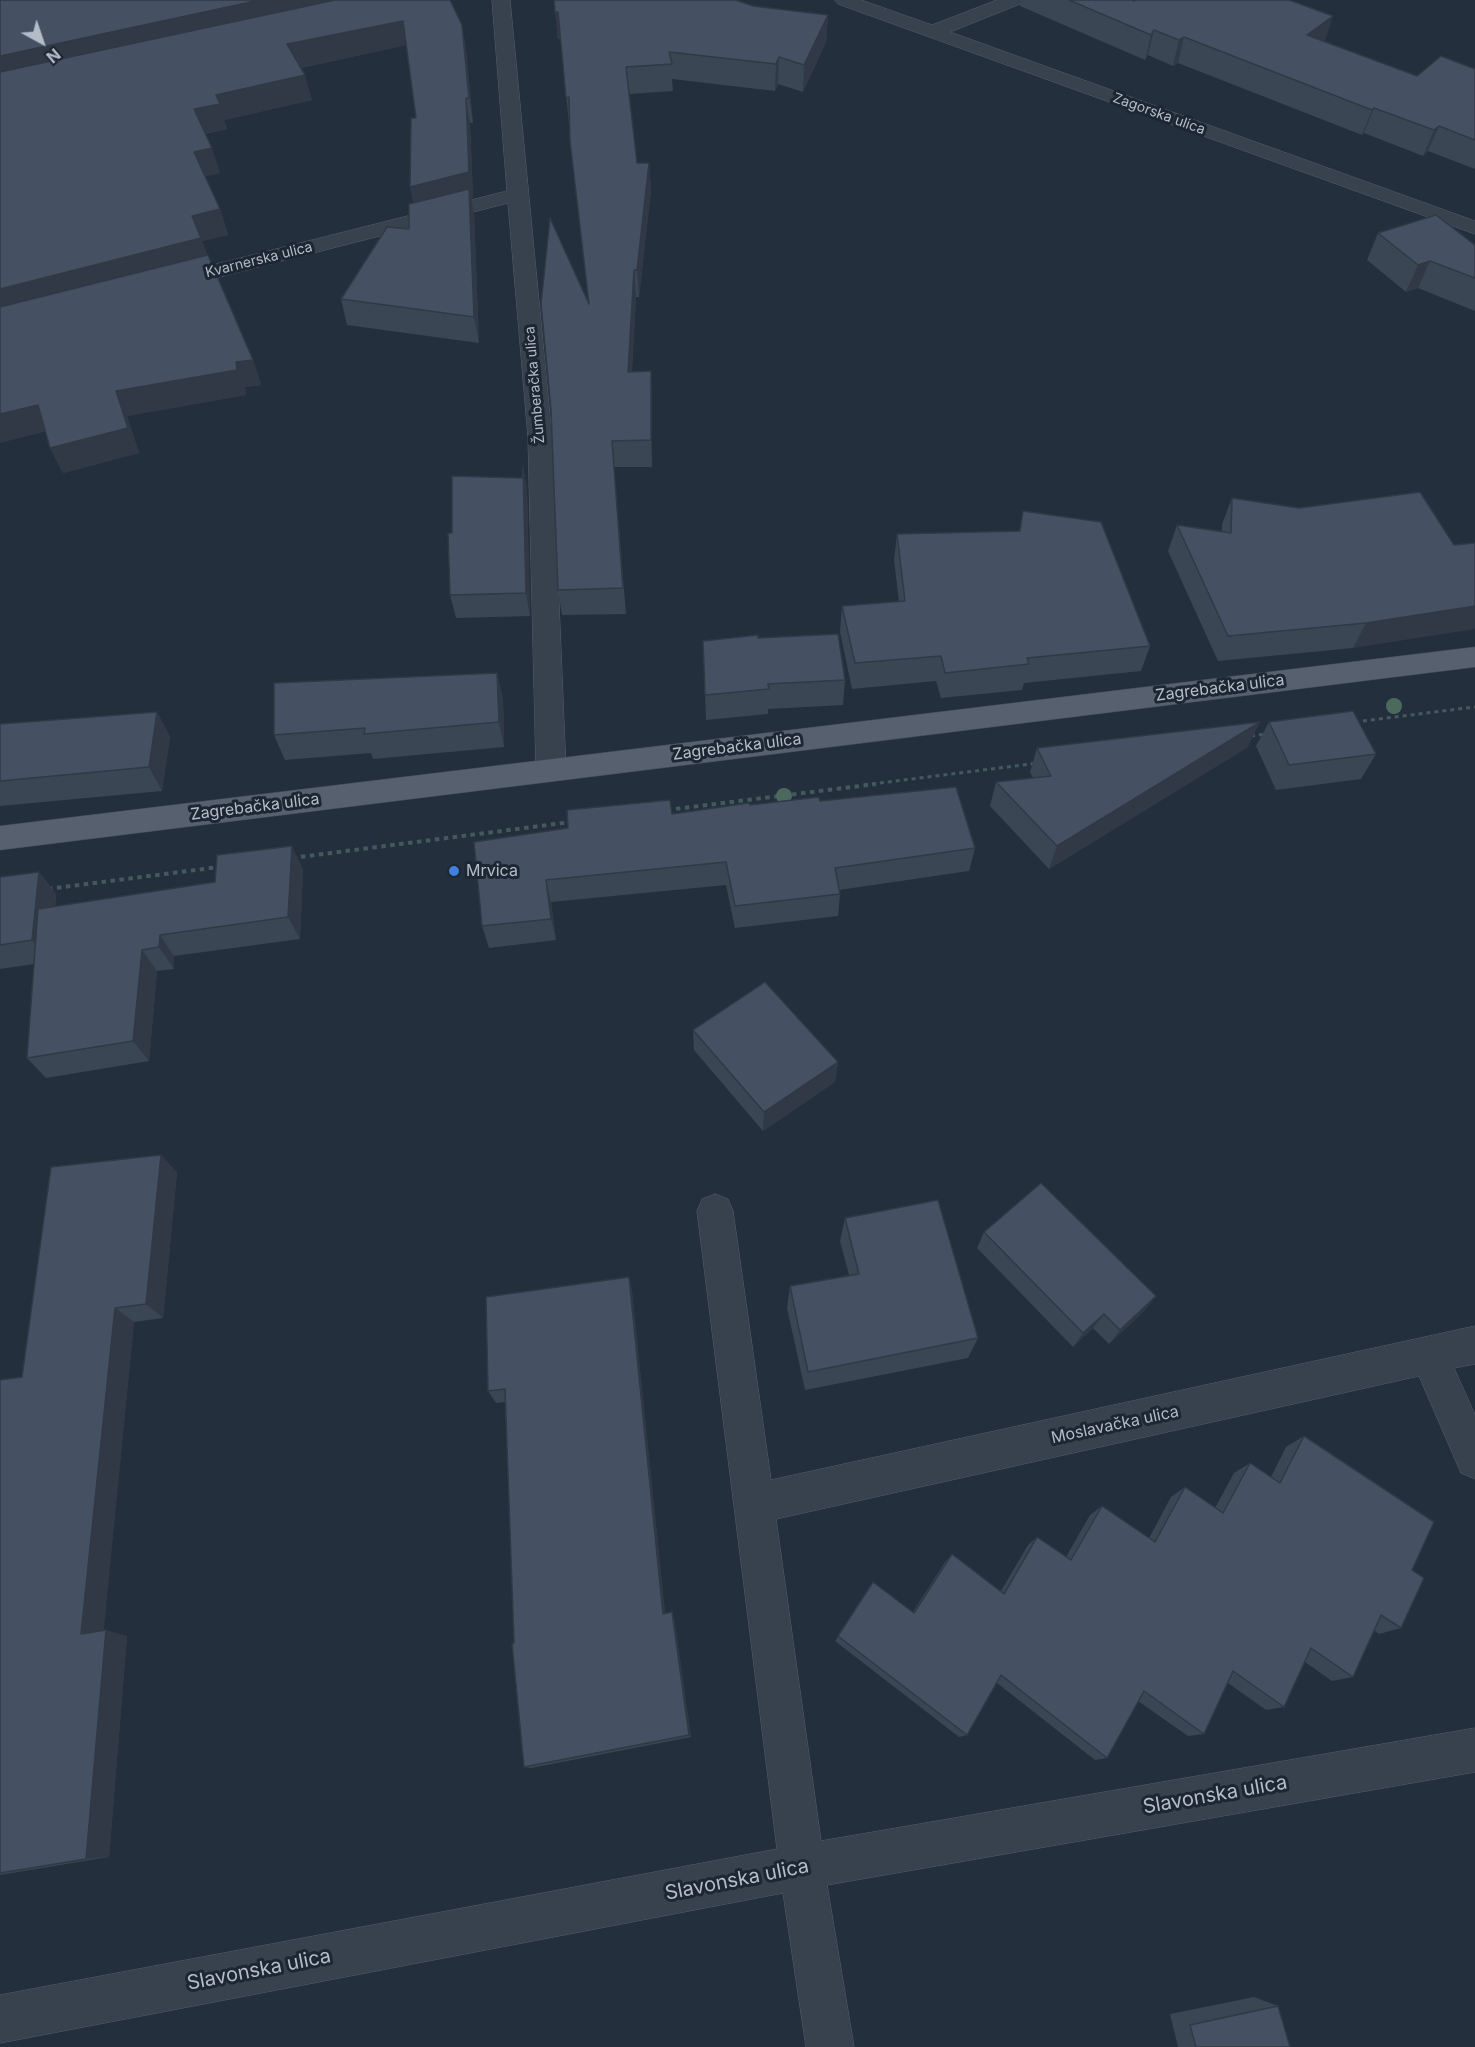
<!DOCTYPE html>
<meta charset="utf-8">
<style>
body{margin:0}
#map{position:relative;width:1475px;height:2047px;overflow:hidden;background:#242f3e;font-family:Inter,sans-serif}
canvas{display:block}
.north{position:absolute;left:12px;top:12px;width:60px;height:60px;-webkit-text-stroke:4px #1d2633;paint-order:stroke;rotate:140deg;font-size:16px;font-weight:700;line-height:24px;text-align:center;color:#b4bcc9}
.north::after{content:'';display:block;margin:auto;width:21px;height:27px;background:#b4bcc9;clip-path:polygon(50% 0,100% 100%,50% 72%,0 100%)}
</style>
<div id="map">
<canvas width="1475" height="2047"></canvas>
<div class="north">N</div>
</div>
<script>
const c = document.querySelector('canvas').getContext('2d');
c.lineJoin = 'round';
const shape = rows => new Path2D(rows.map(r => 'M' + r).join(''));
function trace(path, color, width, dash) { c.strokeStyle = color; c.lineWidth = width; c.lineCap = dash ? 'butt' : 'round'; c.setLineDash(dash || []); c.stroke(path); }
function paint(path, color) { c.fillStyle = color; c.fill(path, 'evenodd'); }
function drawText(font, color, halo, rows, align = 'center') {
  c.font = font + ' Inter,sans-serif'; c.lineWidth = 6; c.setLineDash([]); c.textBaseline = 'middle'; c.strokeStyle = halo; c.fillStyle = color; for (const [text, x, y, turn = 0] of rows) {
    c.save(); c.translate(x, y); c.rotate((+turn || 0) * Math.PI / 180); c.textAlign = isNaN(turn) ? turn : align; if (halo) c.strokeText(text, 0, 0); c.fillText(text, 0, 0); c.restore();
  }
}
const pathFar1 = shape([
 [1355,722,1475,707],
 [1251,736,1267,734],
 [864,785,1038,763]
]);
const path = shape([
 [667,810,876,784],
 [292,858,571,822],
 [48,889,219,867]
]);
const minor = shape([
 [492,0,510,0,552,437,566,770,561,778,551,781,541,778,536,770,528,437,508,203,173,289,165,287,162,282,165,277,507,191,492,0],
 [835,0,861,0,932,25,997,0,1023,0,1020,4,950,32,1475,221,1475,234,838,4,835,0],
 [715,1194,728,1199,733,1211,771,1480,1475,1326,1475,1364,1454,1368,1475,1415,1475,1479,1461,1473,1419,1376,776,1519,821,1841,1475,1728,1475,1772,827,1885,854,2047,806,2047,783,1893,0,2043,0,1995,777,1849,697,1211,702,1199,715,1194]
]);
const major = shape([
 [1475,647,1475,667,0,850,0,826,1475,647]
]);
const trees = [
 [1394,706],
 [784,796]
];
const wall = shape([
 [0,0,462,25,466,50,473,123,470,123,473,197,471,198,474,214,479,343,347,325,341,299,409,229,413,203,416,118,406,45,301,68,312,100,224,120,227,129,205,134,220,173,205,176,220,209,228,235,202,241,207,255,253,360,261,385,245,387,246,395,127,416,139,453,63,473,50,448,45,431],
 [554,0,753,6,828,15,826,42,803,92,778,84,775,91,672,79,673,91,629,94,637,163,649,163,651,190,639,297,636,297,632,372,651,371,652,398,652,467,614,467,626,614,562,615,558,590,589,302,573,168,570,124,569,125,561,39,558,39],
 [1021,0,1132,0,1134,1,1324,42,1417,76,1475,69,1475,169,1428,151,1423,156,1364,133,1362,135,1178,63,1173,66,1148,55,1145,60,1020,6],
 [1378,233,1475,245,1475,311,1418,288,1406,292,1367,260],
 [523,466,527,490,530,616,456,618,450,595,452,533,522,478],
 [1232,498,1454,545,1353,648,1218,661,1168,551,1177,525,1222,531,1222,524],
 [1023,511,1150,646,1141,671,1024,683,1022,690,941,698,936,681,852,689,840,632,842,606,899,602,894,560,897,534,1019,531],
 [758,638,845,680,843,705,768,709,768,714,706,720,703,641],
 [503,698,504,747,373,759,371,753,285,760,274,735],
 [157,712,170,737,162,791,0,806,0,724],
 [1269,722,1376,754,1361,779,1276,790,1256,746],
 [1248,747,1049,869,990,806,996,782,1033,778,1030,772,1037,748],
 [820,801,975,848,969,871,839,890,840,894,838,916,735,928,726,885,551,902,556,940,489,948,482,926,474,842,672,814,750,805],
 [303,869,300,939,174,956,174,969,157,971,149,1061,46,1078,27,1058,34,964,0,969,0,877,39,872,56,894,55,907],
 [693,1030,838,1062,835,1082,763,1131,694,1050],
 [177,1172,163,1318,134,1322,103,1631,127,1636,109,1857,0,1875,0,1380,22,1377],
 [845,1218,978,1338,968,1358,805,1390,787,1308,790,1286,849,1275,840,1241],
 [984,1232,1156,1296,1144,1311,1109,1344,1093,1328,1073,1347,977,1248],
 [629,1277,632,1292,665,1614,674,1618,691,1737,531,1768,524,1767,514,1643,505,1402,496,1403,488,1391],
 [1304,1436,1412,1570,1401,1628,1379,1634,1374,1630,1353,1677,1332,1681,1305,1662,1284,1707,1266,1710,1228,1683,1204,1734,1188,1736,1138,1701,1107,1758,1095,1760,997,1683,967,1735,959,1737,835,1641,873,1582,913,1612,945,1562,952,1554,1001,1591,1028,1545,1037,1537,1066,1557,1090,1515,1102,1506,1149,1538,1171,1497,1185,1487,1215,1508,1234,1473,1250,1463,1271,1477,1286,1447],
 [1254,1997,1278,2006,1290,2047,1178,2047,1170,2014]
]);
const shadedWall = shape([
 [260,0,379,0,0,83,0,56],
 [555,12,558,12,561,39,558,39],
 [828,15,826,42,803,92,804,65],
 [1333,16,1325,41,1307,35],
 [403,21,408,45,294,69,287,44],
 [462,25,466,50,473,123,469,98],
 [1154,30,1148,55,1145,60,1151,35],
 [1184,37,1178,63,1173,66,1179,40],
 [779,57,778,84,775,91,776,64],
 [305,75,312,100,224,120,227,129,202,134,194,109,216,95],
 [466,98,470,123,473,197,471,198,474,214,479,343,474,317,415,212,410,187],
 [1374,108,1364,133,1362,135,1372,110],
 [1439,126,1428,151,1423,156,1434,130],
 [212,148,220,173,202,177,194,152],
 [649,163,651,190,639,297,637,270],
 [220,209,228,235,202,241,210,264,0,317,0,289,192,216],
 [1430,261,1418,288,1406,292,1418,265],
 [634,270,636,297,630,399,628,372],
 [253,360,261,385,245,387,246,395,127,416,139,453,63,473,50,448,116,391,236,362],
 [651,371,652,398,652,467,651,440],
 [38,405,51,430,0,443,0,414],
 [523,466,527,490,530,616,526,593],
 [1475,606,1475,629,1353,648,1366,623],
 [497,673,503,698,504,747,499,722],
 [157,712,170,737,162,791,149,767],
 [1260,722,1248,747,1049,869,1057,846],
 [292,846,303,869,300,939,288,917],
 [39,872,56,894,50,961,32,940],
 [546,880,551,902,556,940,551,919],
 [160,935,174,956,174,969,159,947],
 [142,950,157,971,149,1061,133,1041],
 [838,1062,835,1082,763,1131,764,1112],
 [161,1155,177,1172,163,1318,146,1304],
 [629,1277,632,1292,666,1620,663,1614],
 [1156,1296,1144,1311,1109,1344,1120,1330],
 [115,1308,134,1322,103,1639,81,1634],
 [1104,1314,1093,1328,1073,1347,1083,1333],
 [672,1612,674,1618,691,1737,689,1735],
 [106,1630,127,1636,109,1857,86,1859]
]);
const building = shape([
 [0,0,260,0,0,56,0,0],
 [335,0,450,0,462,25,469,98,466,98,469,172,410,187,411,118,416,118,403,21,287,44,305,75,216,95,220,104,194,109,212,148,194,152,220,209,192,216,201,238,0,289,0,72,335,0],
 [554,0,736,0,753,6,828,15,804,65,779,57,776,64,669,52,672,64,626,67,637,163,649,163,637,270,634,270,628,372,651,371,651,440,612,441,623,588,558,590,551,410,541,304,550,218,589,304,570,141,569,97,566,98,558,12,555,12,554,0],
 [1069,0,1132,0,1134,1,1136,0,1289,0,1333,16,1307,35,1417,76,1441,56,1475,69,1475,140,1439,126,1434,130,1374,108,1372,110,1184,37,1179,40,1154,30,1151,35,1069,0],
 [469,189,474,317,341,299,387,227,409,229,409,204,469,189],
 [1436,215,1475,245,1475,278,1430,261,1418,265,1378,233,1436,215],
 [208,255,253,360,236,362,237,370,116,391,128,428,50,448,38,405,0,414,0,307,208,255],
 [523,466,526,593,450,595,448,533,452,533,452,476,522,478,523,466],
 [1420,492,1454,545,1475,543,1475,606,1366,623,1228,636,1177,525,1231,533,1232,498,1299,508,1420,492],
 [1023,511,1101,522,1150,646,1027,658,1029,664,945,673,941,656,855,663,842,606,905,601,897,534,1020,531,1023,511],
 [838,634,845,680,768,684,769,689,705,695,703,641,758,635,758,638,838,634],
 [497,673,499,722,364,734,365,728,274,735,274,683,497,673],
 [1353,711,1376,754,1289,765,1269,722,1353,711],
 [157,712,149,767,0,781,0,724,157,712],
 [1260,722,1057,846,996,782,1051,776,1037,748,1260,722],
 [956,787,975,848,835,868,840,894,735,906,726,862,546,880,551,919,482,926,474,842,568,828,567,810,670,800,672,814,749,803,750,805,819,797,820,801,956,787],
 [292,846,288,917,160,935,159,947,142,950,133,1041,27,1058,38,909,215,882,217,855,292,846],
 [39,872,32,940,0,945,0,877,39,872],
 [765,982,838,1062,764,1112,693,1030,765,982],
 [161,1155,146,1304,115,1308,81,1634,106,1630,86,1859,0,1873,0,1380,22,1377,51,1167,161,1155],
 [1041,1183,1156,1296,1120,1330,1104,1314,1083,1333,984,1232,1041,1183],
 [938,1200,978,1338,808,1372,790,1286,859,1274,845,1218,938,1200],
 [629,1277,663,1614,672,1612,689,1735,524,1767,512,1644,514,1643,505,1389,488,1391,486,1297,629,1277],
 [1304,1436,1434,1522,1412,1570,1424,1578,1401,1628,1381,1615,1353,1677,1311,1648,1284,1707,1233,1671,1204,1734,1144,1691,1107,1758,1001,1675,967,1735,838,1636,873,1582,914,1613,952,1554,1004,1594,1037,1537,1071,1560,1102,1506,1155,1542,1185,1487,1223,1513,1250,1463,1280,1483,1304,1436],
 [1278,2006,1290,2047,1196,2047,1190,2025,1278,2006]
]);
const markers = [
 [454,871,6,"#3f7fe0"]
];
const farStreetnames = [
 ["Zagorska ulica",1159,114,20],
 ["Kvarnerska ulica",259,260,-14],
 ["Žumberačka ulica",535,385,-95]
];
const streetNames = [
 ["Zagrebačka ulica",1220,688,-7],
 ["Zagrebačka ulica",737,747,-7],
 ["Zagrebačka ulica",255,807,-7],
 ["Moslavačka ulica",1115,1425,-12]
];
const poiNames = [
 ["Mrvica",466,871]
];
const nearStreetnames = [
 ["Slavonska ulica",1215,1795,-10],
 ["Slavonska ulica",737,1880,-11],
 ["Slavonska ulica",259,1970,-11]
];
trace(minor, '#565f6c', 1);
trace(major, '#414a57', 1);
trace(pathFar1, '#44595c', 3, [4, 4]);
trace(path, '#44595c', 4, [4.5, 4.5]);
paint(minor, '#38414e');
paint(major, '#56606e');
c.fillStyle = '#4b6a5d';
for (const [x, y] of trees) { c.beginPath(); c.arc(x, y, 8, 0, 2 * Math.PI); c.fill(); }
paint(wall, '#3b4654');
paint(shadedWall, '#303945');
paint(building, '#455162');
trace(building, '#303945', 1.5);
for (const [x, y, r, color] of markers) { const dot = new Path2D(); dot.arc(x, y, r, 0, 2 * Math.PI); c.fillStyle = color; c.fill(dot); trace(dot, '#1d2633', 2); }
drawText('14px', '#b4bcc9', '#1d2633', farStreetnames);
drawText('16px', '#b4bcc9', '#1d2633', streetNames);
drawText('16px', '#b4bcc9', '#1d2633', poiNames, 'left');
drawText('20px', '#b4bcc9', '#1d2633', nearStreetnames);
</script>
